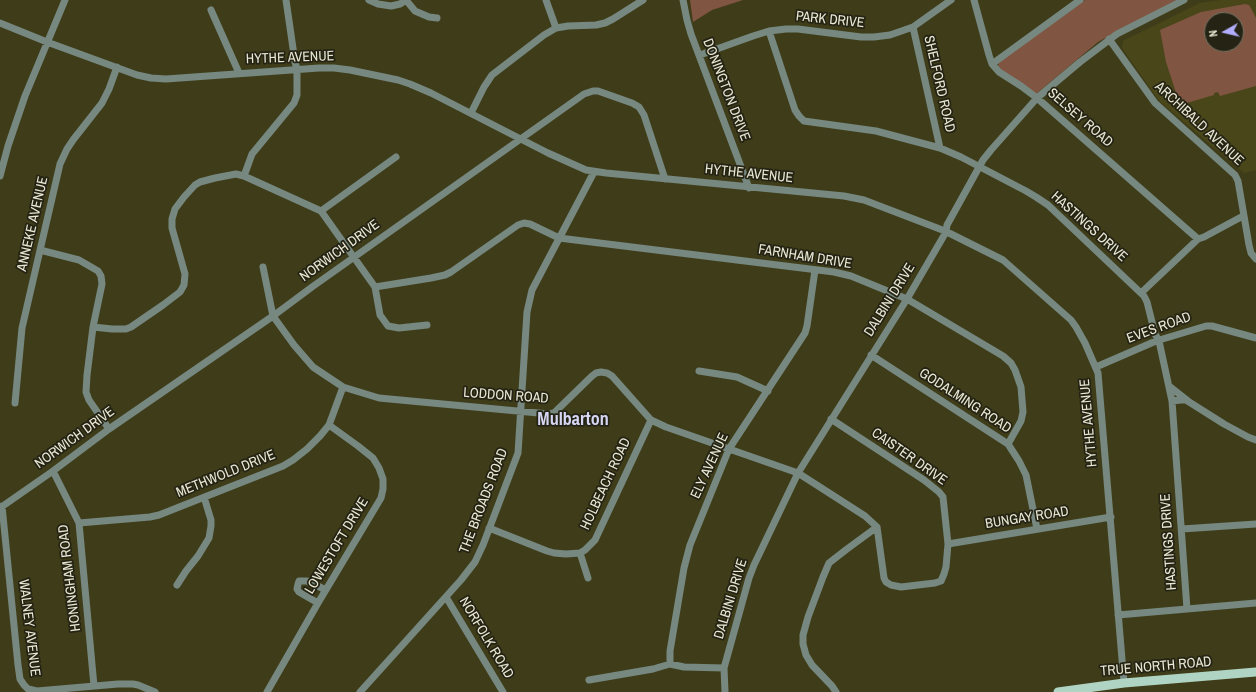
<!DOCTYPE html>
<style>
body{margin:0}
#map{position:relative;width:1256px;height:692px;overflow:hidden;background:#3f3d19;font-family:"Archivo Narrow",sans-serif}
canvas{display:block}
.north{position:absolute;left:1204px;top:12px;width:40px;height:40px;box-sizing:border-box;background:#242314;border:1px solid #737261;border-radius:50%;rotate:262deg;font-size:11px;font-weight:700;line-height:16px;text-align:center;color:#e9e8d4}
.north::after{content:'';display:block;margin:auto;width:14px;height:18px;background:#b1adfa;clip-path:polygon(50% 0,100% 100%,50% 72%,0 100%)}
</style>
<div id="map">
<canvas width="1256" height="692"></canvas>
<div class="north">N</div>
</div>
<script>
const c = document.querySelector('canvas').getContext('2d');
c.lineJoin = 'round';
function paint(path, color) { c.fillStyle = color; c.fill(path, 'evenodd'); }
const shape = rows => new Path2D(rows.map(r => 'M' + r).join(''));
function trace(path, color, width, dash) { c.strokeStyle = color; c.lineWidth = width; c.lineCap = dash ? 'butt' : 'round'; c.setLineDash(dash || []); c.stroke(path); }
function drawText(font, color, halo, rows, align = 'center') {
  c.font = font + ' "Archivo Narrow",sans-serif'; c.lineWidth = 3.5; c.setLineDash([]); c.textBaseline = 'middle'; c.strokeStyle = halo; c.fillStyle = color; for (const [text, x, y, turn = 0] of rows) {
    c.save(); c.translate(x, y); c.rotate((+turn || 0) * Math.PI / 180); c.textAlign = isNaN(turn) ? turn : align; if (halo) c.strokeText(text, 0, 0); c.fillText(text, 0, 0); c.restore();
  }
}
const built = shape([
 [1221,0,1256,0,1256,170,1244,173,1159,101,1122,48,1123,41,1200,3],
 [1212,20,1236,20,1236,44,1212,44]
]);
const green = shape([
 [690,0,743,0,712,10,693,22],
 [1085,0,1177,0,1098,42,1036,94,1006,77,998,66,999,62],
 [1245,4,1249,5,1252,10,1256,18,1256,86,1220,96,1218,92,1214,93,1214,95,1180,105,1166,62,1160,30,1201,12],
 [1212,20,1236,20,1236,44,1212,44]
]);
const minor = shape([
 [369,0,378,4,391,6,400,4,406,0,415,11,429,17,437,18],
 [546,0,556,28],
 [683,0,687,20,691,34,749,188],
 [974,0,989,55,992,64,999,72,1021,86,1037,98,1198,239],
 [211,10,239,73],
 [0,23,47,42,137,75,151,78,166,79,319,68,334,68,350,70,398,80,410,84,431,93,548,153,586,170,606,173,844,196,864,200,945,231,1003,260,1071,320,1076,327,1085,343,1098,373,1124,683],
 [913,27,940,148],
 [769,31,795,110,799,116,804,121,876,131,940,148,961,157,1026,191,1036,197,1048,205,1144,296,1147,302,1155,334,1159,341,1172,401,1187,609],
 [1109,39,1155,103,1235,175,1238,181,1249,245,1251,253,1256,259],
 [700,55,753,36,769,31,786,29,798,29,861,37,874,37,890,35,913,27,951,0],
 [992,64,1080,0],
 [471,113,484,87,492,75,544,35,556,28,568,26,596,25,605,23,613,19,643,0],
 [0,176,8,146,25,96,65,0],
 [244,176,252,154,294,103,297,95,297,69,295,62,286,0],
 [321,211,396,157],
 [40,250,79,260,98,271,101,276,102,284,93,327,87,375,86,392,89,400,109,429],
 [263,267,273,316,294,345,313,367,343,387,379,398,549,414,554,413,592,376,596,373,601,372,607,373,612,376,651,420,666,427,798,473,865,516,877,527,884,578,886,582,891,585,901,587,935,583,941,581,944,574,946,567,948,544,943,497,939,492,924,480,831,419],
 [375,287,431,278,445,275,451,272,518,225,524,223,530,224,559,238,834,272,851,276,907,299,1003,356,1011,363,1015,370,1021,387,1023,412,1021,421,1008,444],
 [1141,293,1198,239,1204,237,1243,216],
 [93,327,112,329,126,329,131,327,163,305,180,292,184,285,185,274,172,228,172,219,175,209,184,197,195,185,200,182,215,178,236,174,244,176,321,211,375,287,380,315,388,326,399,328,427,325],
 [871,355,1008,444,1019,461,1026,475,1037,529],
 [1096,367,1156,341,1206,326,1212,326,1256,338],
 [699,371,737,377,768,391],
 [1169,386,1188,401],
 [1172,401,1181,400,1186,400,1224,424,1248,437,1256,440],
 [15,403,22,328,60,164,67,149,73,140,102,103,109,89,117,67],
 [53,471,79,523,94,686],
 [2,506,18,665,20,679,24,685,28,689,37,691,118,684,133,684,138,685,155,692],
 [0,508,53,471,109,429,273,316,312,287,584,94,593,91,598,91,632,103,639,107,644,115,665,179],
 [79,523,150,517,159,515,283,466,293,460,307,449,320,436,329,425,343,387],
 [489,528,547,551,554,553,566,554,580,553,585,550,595,540,651,420],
 [1182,529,1256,524],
 [948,544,1111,517],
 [580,553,588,578],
 [177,585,186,571,198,556,209,538,211,526,211,520,204,497],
 [446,597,503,692],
 [318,603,299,592,297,589,298,584,299,581,307,581,326,590],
 [1118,615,1256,603],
 [670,664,670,651,684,568,690,545,729,449,805,333,807,326,815,270],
 [589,680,653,669,670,664,684,667,724,668],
 [267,692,318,603,381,498,383,489,383,479,379,468,373,458,358,446,329,425],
 [360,692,461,580,475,562,483,545,518,453,527,312,532,290,594,172],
 [725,692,724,668,749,578,754,565,798,473,907,299,946,232,947,225,952,216,983,160,991,150,1037,98,1080,62,1117,34,1184,0],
 [836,692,832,686,812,665,806,655,803,644,803,635,808,617,823,577,829,563,847,549,877,527]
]);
const major = shape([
 [1058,692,1124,683,1256,672]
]);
const streetNames = [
 ["PARK DRIVE",830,20,6],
 ["HYTHE AVENUE",290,58,-2],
 ["SHELFORD ROAD",939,84,77],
 ["DONINGTON DRIVE",726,90,69],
 ["SELSEY ROAD",1080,118,41],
 ["ARCHIBALD AVENUE",1199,124,43],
 ["HYTHE AVENUE",749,174,6],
 ["ANNEKE AVENUE",33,224,-77],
 ["HASTINGS DRIVE",1089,227,42],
 ["NORWICH DRIVE",340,251,-36],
 ["FARNHAM DRIVE",805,257,9],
 ["DALBINI DRIVE",890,300,-58],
 ["EVES ROAD",1159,328,-20],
 ["LODDON ROAD",506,396,4],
 ["GODALMING ROAD",965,401,33],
 ["HYTHE AVENUE",1089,423,-95],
 ["NORWICH DRIVE",75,438,-36],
 ["CAISTER DRIVE",909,457,35],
 ["ELY AVENUE",710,466,-65],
 ["METHWOLD DRIVE",226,474,-22],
 ["HOLBEACH ROAD",606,484,-65],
 ["THE BROADS ROAD",484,501,-69],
 ["BUNGAY ROAD",1027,518,-9],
 ["HASTINGS DRIVE",1169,542,-94],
 ["LOWESTOFT DRIVE",337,546,-59],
 ["HONINGHAM ROAD",70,578,-97],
 ["DALBINI DRIVE",731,599,-73],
 ["WALNEY AVENUE",29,628,83],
 ["NORFOLK ROAD",486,638,59],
 ["TRUE NORTH ROAD",1156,667,-5]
];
const districtNames = [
 ["Mulbarton",573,420]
];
paint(built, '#49461a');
paint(green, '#805541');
trace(minor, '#768880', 7);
trace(major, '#afd4c3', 9);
drawText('14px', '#e9e8d4', '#242314', streetNames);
drawText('bold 18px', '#d6d5f2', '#242314', districtNames);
</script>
